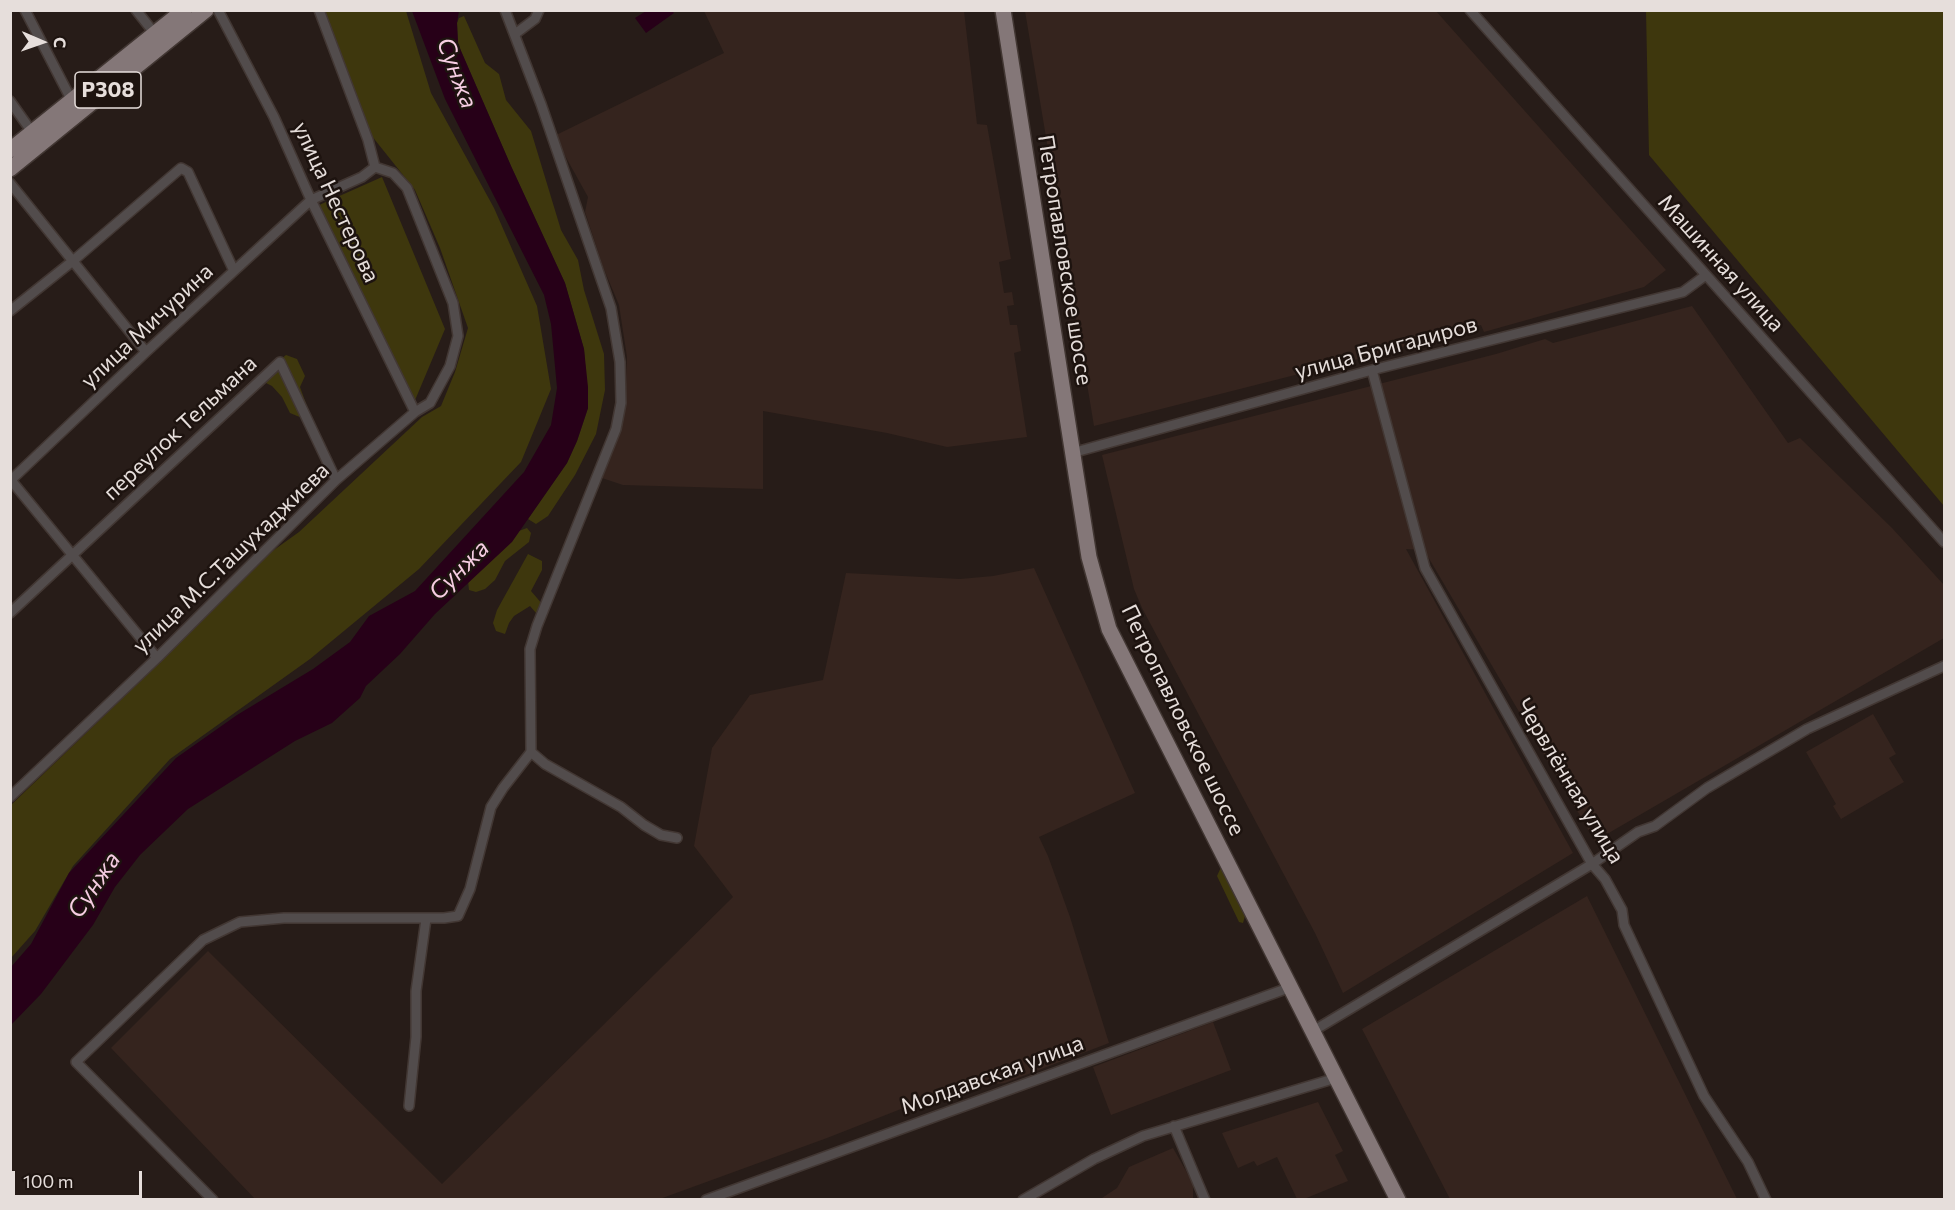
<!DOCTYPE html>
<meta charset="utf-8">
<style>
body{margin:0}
#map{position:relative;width:1955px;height:1210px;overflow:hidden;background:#271c18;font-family:Commissioner,sans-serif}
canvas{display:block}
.frame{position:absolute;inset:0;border:12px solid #e6dedb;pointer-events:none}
.north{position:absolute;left:12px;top:12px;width:60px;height:60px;-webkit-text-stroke:4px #1d130f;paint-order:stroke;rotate:92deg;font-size:16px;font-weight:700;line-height:24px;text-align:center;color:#e6dedb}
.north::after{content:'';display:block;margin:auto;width:21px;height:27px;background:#e6dedb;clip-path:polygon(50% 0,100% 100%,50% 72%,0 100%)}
.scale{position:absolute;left:12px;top:1171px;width:130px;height:27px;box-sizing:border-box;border:3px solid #e6dedb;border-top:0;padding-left:8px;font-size:18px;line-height:21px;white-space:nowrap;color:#e6dedb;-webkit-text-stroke:4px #1d130f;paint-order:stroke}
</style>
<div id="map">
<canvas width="1955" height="1210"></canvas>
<div class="frame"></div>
<div class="north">С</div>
<div class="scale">100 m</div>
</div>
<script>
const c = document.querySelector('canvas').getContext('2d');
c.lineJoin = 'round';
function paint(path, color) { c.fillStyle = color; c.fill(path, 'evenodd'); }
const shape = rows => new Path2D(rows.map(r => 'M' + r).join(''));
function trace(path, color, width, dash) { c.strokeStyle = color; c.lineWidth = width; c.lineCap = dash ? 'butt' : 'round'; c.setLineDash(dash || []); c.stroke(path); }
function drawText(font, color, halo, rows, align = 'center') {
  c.font = font + ' Commissioner,sans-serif'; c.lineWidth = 5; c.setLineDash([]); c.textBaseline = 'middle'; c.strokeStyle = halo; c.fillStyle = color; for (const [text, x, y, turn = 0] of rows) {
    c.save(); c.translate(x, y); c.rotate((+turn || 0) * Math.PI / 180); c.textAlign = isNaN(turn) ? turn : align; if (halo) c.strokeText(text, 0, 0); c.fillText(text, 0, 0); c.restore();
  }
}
const built = shape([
 [704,11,964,11,977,124,987,125,1011,259,999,262,1004,293,1012,292,1014,305,1007,306,1010,325,1017,325,1021,351,1014,353,1027,437,947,447,887,433,763,411,763,489,623,485,602,478,625,410,627,357,619,305,603,267,585,212,588,197,554,136,724,53],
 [1025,11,1436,11,1666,270,1644,287,1484,332,1481,325,1366,357,1094,426],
 [1692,306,1788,443,1800,438,1892,528,1944,585,1944,638,1595,841,1424,550,1406,549,1573,853,1343,993,1315,933,1142,608,1134,589,1102,455,1496,354,1545,339,1553,343],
 [1034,568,1135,793,1039,837,1048,856,1070,917,1109,1043,1005,1083,952,1089,827,1138,657,1200,255,1199,111,1048,208,951,442,1184,733,897,694,846,712,748,750,695,823,680,846,573,960,579,993,576],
 [1873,714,1896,754,1889,758,1904,782,1841,819,1833,806,1836,804,1806,752],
 [1587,896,1737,1199,1450,1199,1362,1029],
 [1213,1022,1231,1070,1111,1115,1093,1067],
 [1318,1102,1343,1151,1335,1155,1348,1181,1304,1199,1297,1199,1277,1157,1257,1166,1254,1161,1238,1168,1222,1133],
 [1173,1148,1193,1183,1193,1199,1099,1200,1117,1188,1129,1167]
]);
const green = shape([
 [319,11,406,11,431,93,494,208,537,306,551,389,521,462,419,569,310,659,170,759,73,866,35,931,11,958,11,805,155,667,246,570,299,532,422,417,441,406,455,372,468,328,440,248,415,190,371,135],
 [1646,11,1944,11,1944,506,1649,155],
 [464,16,485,63,499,74,506,100,531,131,561,230,578,260,584,290,604,354,605,390,596,434,575,475,548,516,536,524,528,519,567,463,577,441,588,408,584,349,565,283,511,166,458,44,457,23,459,18],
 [382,177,445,329,413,405,317,206],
 [286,355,297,359,305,376,300,387,308,409,302,418,290,413,282,397,272,386,264,382,263,373],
 [527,528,531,533,529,542,505,561,495,580,485,589,476,592,469,590,468,581,516,532],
 [528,554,542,561,542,570,531,591,543,605,536,613,530,606,514,616,509,623,505,634,496,631,493,623,497,610],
 [1222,865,1245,916,1243,923,1239,922,1217,876]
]);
const water = shape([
 [412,11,459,11,457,23,458,44,511,166,565,283,584,349,588,387,588,408,577,441,567,463,512,542,435,614,400,654,366,686,360,698,332,723,295,741,188,809,140,855,115,887,93,925,41,994,11,1025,11,967,31,944,69,873,176,758,237,715,313,669,350,642,369,616,415,591,524,472,551,425,557,388,551,324,544,295,445,99],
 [646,11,672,11,674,13,646,33,635,18]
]);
const street = shape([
 [25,10,72,101],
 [136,10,155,34],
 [218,10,274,117,311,200,415,412],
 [1470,10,1944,542],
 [515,34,535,19,539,10],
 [10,101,32,132],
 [10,183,146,352],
 [10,311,74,260,181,168,188,172,234,271],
 [1372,370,1425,568,1592,864,1605,879,1622,910,1624,925,1704,1096,1748,1162,1766,1200],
 [1072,453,1372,370,1683,292,1706,275],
 [10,479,157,658],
 [10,481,146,352,311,200,362,177,375,167],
 [10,613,280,362,336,480],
 [531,752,545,764,621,807,644,825,661,835,677,838],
 [10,797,157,658,336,480,415,412,430,403,450,366,458,336,453,303,407,188,393,173,375,167,368,140,319,10],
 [1313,1031,1592,864,1638,832,1655,826,1707,788,1807,729,1944,666],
 [409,1106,416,1037,416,991,426,919],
 [1174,1126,1205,1200],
 [213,1200,76,1062,203,940,240,922,284,918,444,918,458,916,470,889,491,807,503,788,531,752,530,649,537,626,616,429,621,403,620,362,611,308,541,104,505,10],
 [706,1200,1291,987],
 [1023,1200,1094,1159,1143,1136,1336,1078]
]);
const primary = shape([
 [1003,10,1089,557,1109,629,1398,1200],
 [10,150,184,10],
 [10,169,206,10]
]);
const shields = [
 [108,90,66]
];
const shieldNames = [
 ["P308",108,90]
];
const streetNames = [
 ["улица Нестерова",336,202,65],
 ["Петропавловское шоссе",1065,260,81],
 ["Машинная улица",1721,263,48],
 ["улица Мичурина",147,326,-43],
 ["улица Бригадиров",1386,348,-15],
 ["переулок Тельмана",180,428,-43],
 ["улица М.С.Ташухаджиева",231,558,-44],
 ["Петропавловское шоссе",1183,720,64],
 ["Червлённая улица",1570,781,59],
 ["Молдавская улица",992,1075,-20]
];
const waterNames = [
 ["Сунжа",457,73,69],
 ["Сунжа",459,570,-45],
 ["Сунжа",94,885,-56]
];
paint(built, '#35241e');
paint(green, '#3e370d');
paint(water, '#270018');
trace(street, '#423733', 12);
trace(primary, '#423733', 18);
trace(street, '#524c4c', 9);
trace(primary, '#847778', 15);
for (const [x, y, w] of shields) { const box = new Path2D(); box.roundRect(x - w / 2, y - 18, w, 36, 4.5); c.fillStyle = '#1d130f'; c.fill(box); trace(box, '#e6dedb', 1.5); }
drawText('bold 21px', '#e6dedb', null, shieldNames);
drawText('22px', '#e6dedb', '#1d130f', streetNames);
drawText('italic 24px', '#f6cde2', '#1d130f', waterNames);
</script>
